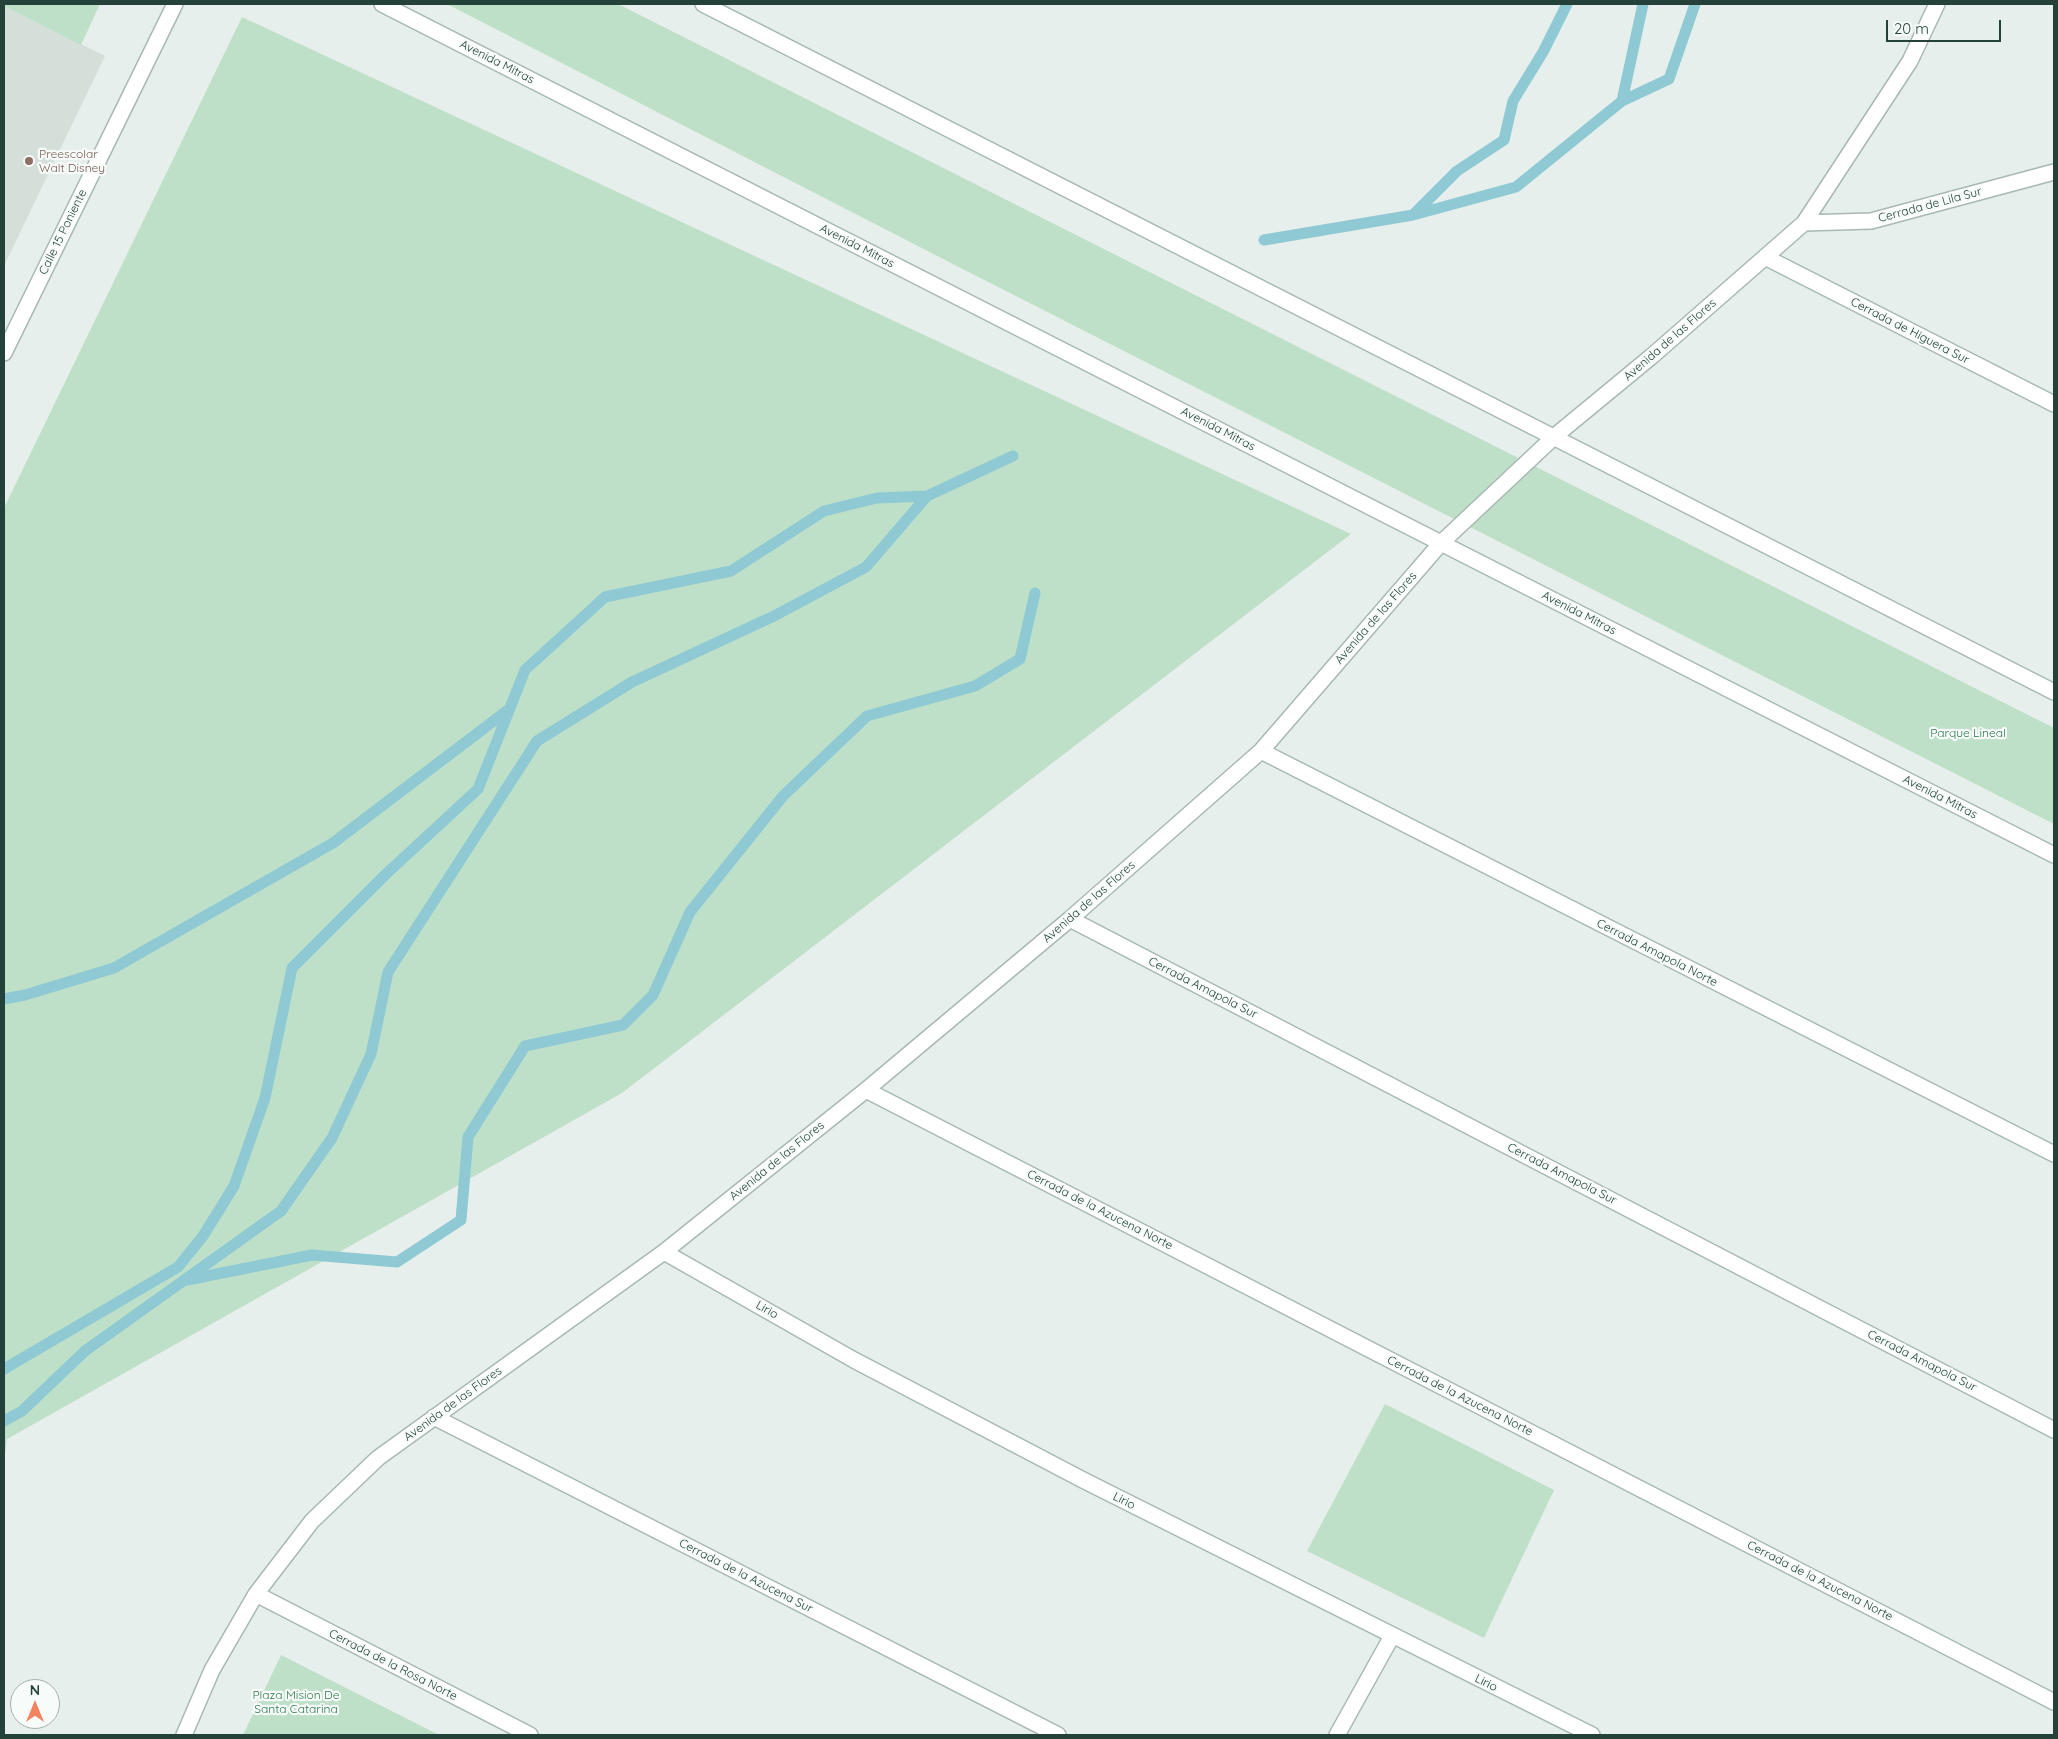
<!DOCTYPE html>
<style>
body{margin:0}
#map{position:relative;width:2058px;height:1739px;overflow:hidden;background:#e6efeb;font-family:Quicksand,sans-serif}
canvas{display:block}
.frame{position:absolute;inset:0;border:5px solid #24423a;pointer-events:none}
.north{position:absolute;left:10px;top:1679px;width:50px;height:50px;box-sizing:border-box;background:#f7fbf9;border:1px solid #a3b1ad;border-radius:50%;rotate:0deg;font-size:14px;font-weight:700;line-height:20px;text-align:center;color:#24423a}
.north::after{content:'';display:block;margin:auto;width:18px;height:22px;background:#f4845f;clip-path:polygon(50% 0,100% 100%,50% 72%,0 100%)}
.scale{position:absolute;left:1886px;top:20px;width:115px;height:22px;box-sizing:border-box;border:2px solid #24423a;border-top:0;padding-left:6px;font-size:15px;line-height:18px;white-space:nowrap;color:#24423a;-webkit-text-stroke:4px #f7fbf9;paint-order:stroke}
</style>
<div id="map">
<canvas width="2058" height="1739"></canvas>
<div class="frame"></div>
<div class="north">N</div>
<div class="scale">20 m</div>
</div>
<script>
const c = document.querySelector('canvas').getContext('2d');
c.lineJoin = 'round';
function paint(path, color) { c.fillStyle = color; c.fill(path, 'evenodd'); }
const shape = rows => new Path2D(rows.map(r => 'M' + r).join(''));
function trace(path, color, width, dash) { c.strokeStyle = color; c.lineWidth = width; c.lineCap = dash ? 'butt' : 'round'; c.setLineDash(dash || []); c.stroke(path); }
function drawText(font, color, halo, rows, align = 'center') {
  c.font = font + ' Quicksand,sans-serif'; c.lineWidth = 4.5; c.setLineDash([]); c.textBaseline = 'middle'; c.strokeStyle = halo; c.fillStyle = color; for (const [text, x, y, turn = 0] of rows) {
    c.save(); c.translate(x, y); c.rotate((+turn || 0) * Math.PI / 180); c.textAlign = isNaN(turn) ? turn : align; if (halo) c.strokeText(text, 0, 0); c.fillText(text, 0, 0); c.restore();
  }
}
const built = shape([
 [4,6,105,56,4,266]
]);
const green = shape([
 [4,4,100,4,81,45,4,6],
 [447,4,618,4,2054,728,2054,824,947,261],
 [242,17,1351,534,622,1093,7,1439,4,1461,4,508],
 [1385,1404,1554,1490,1484,1638,1307,1551],
 [281,1655,439,1735,243,1735]
]);
const stream = shape([
 [1622,101,1669,79,1695,4],
 [1414,214,1457,171,1504,140,1513,101,1543,52,1567,4],
 [1264,240,1413,215,1516,187,1622,101,1643,4],
 [4,999,25,995,114,968,333,843,508,710],
 [187,1280,312,1255,397,1262,461,1220,468,1137,525,1046,623,1025,653,995,690,912,783,796,867,716,975,686,1020,659,1035,593],
 [4,1369,178,1267,203,1236,234,1186,265,1098,292,968,385,875,478,789,525,670,605,597,731,571,824,511,877,498,927,496,1013,456],
 [4,1421,22,1411,85,1351,281,1211,332,1138,371,1054,388,972,537,741,632,682,774,616,866,567,927,496]
]);
const minor = shape([
 [382,4,2054,855],
 [703,4,2054,692],
 [1804,223,1871,221,2054,172],
 [1765,257,2054,404],
 [4,353,175,4],
 [1261,751,2054,1154],
 [1070,919,2054,1430],
 [866,1090,2054,1702],
 [664,1252,854,1360,1083,1480,1592,1735],
 [434,1417,1058,1735],
 [256,1594,530,1735],
 [184,1735,212,1670,256,1594,312,1521,378,1458,664,1252,866,1090,1070,919,1261,751,1441,543,1555,436,1652,356,1804,223,1910,61,1937,4],
 [1337,1735,1392,1636]
]);
const markers = [
 [29,161,5,"#8d6e63"]
];
const streetNames = [
 ["Avenida Mitras",497,62,27],
 ["Cerrada de Lila Sur",1930,205,-15],
 ["Calle 15 Poniente",63,232,-64],
 ["Avenida Mitras",857,246,27],
 ["Cerrada de Higuera Sur",1910,331,27],
 ["Avenida de las Flores",1670,340,-41],
 ["Avenida Mitras",1218,429,27],
 ["Avenida Mitras",1579,613,27],
 ["Avenida de las Flores",1376,618,-49],
 ["Avenida Mitras",1940,797,27],
 ["Avenida de las Flores",1089,902,-41],
 ["Cerrada Amapola Norte",1657,953,27],
 ["Cerrada Amapola Sur",1203,988,27],
 ["Avenida de las Flores",777,1161,-39],
 ["Cerrada Amapola Sur",1562,1174,27],
 ["Cerrada de la Azucena Norte",1100,1210,27],
 ["Lirio",767,1310,30],
 ["Cerrada Amapola Sur",1922,1361,27],
 ["Cerrada de la Azucena Norte",1460,1396,27],
 ["Avenida de las Flores",453,1404,-36],
 ["Lirio",1124,1501,27],
 ["Cerrada de la Azucena Sur",746,1576,27],
 ["Cerrada de la Azucena Norte",1820,1581,27],
 ["Cerrada de la Rosa Norte",393,1665,27],
 ["Lirio",1486,1683,26]
];
const educationNames = [
 ["Preescolar",39,154],
 ["Walt Disney",39,168]
];
const parkNames = [
 ["Parque Lineal",1968,733],
 ["Plaza Mision De",296,1695],
 ["Santa Catarina",296,1709]
];
paint(built, '#d4dfda');
paint(green, '#bfe0c8');
trace(stream, '#8ec9d4', 11);
trace(minor, '#a8b8b2', 18);
trace(minor, '#fff', 15);
for (const [x, y, r, color] of markers) { const dot = new Path2D(); dot.arc(x, y, r, 0, 2 * Math.PI); c.fillStyle = color; c.fill(dot); trace(dot, '#f7fbf9', 2); }
drawText('12px', '#24423a', '#f7fbf9', streetNames);
drawText('12px', '#785e54', '#f7fbf9', educationNames, 'left');
drawText('12px', '#2d7a4b', '#f7fbf9', parkNames);
</script>
